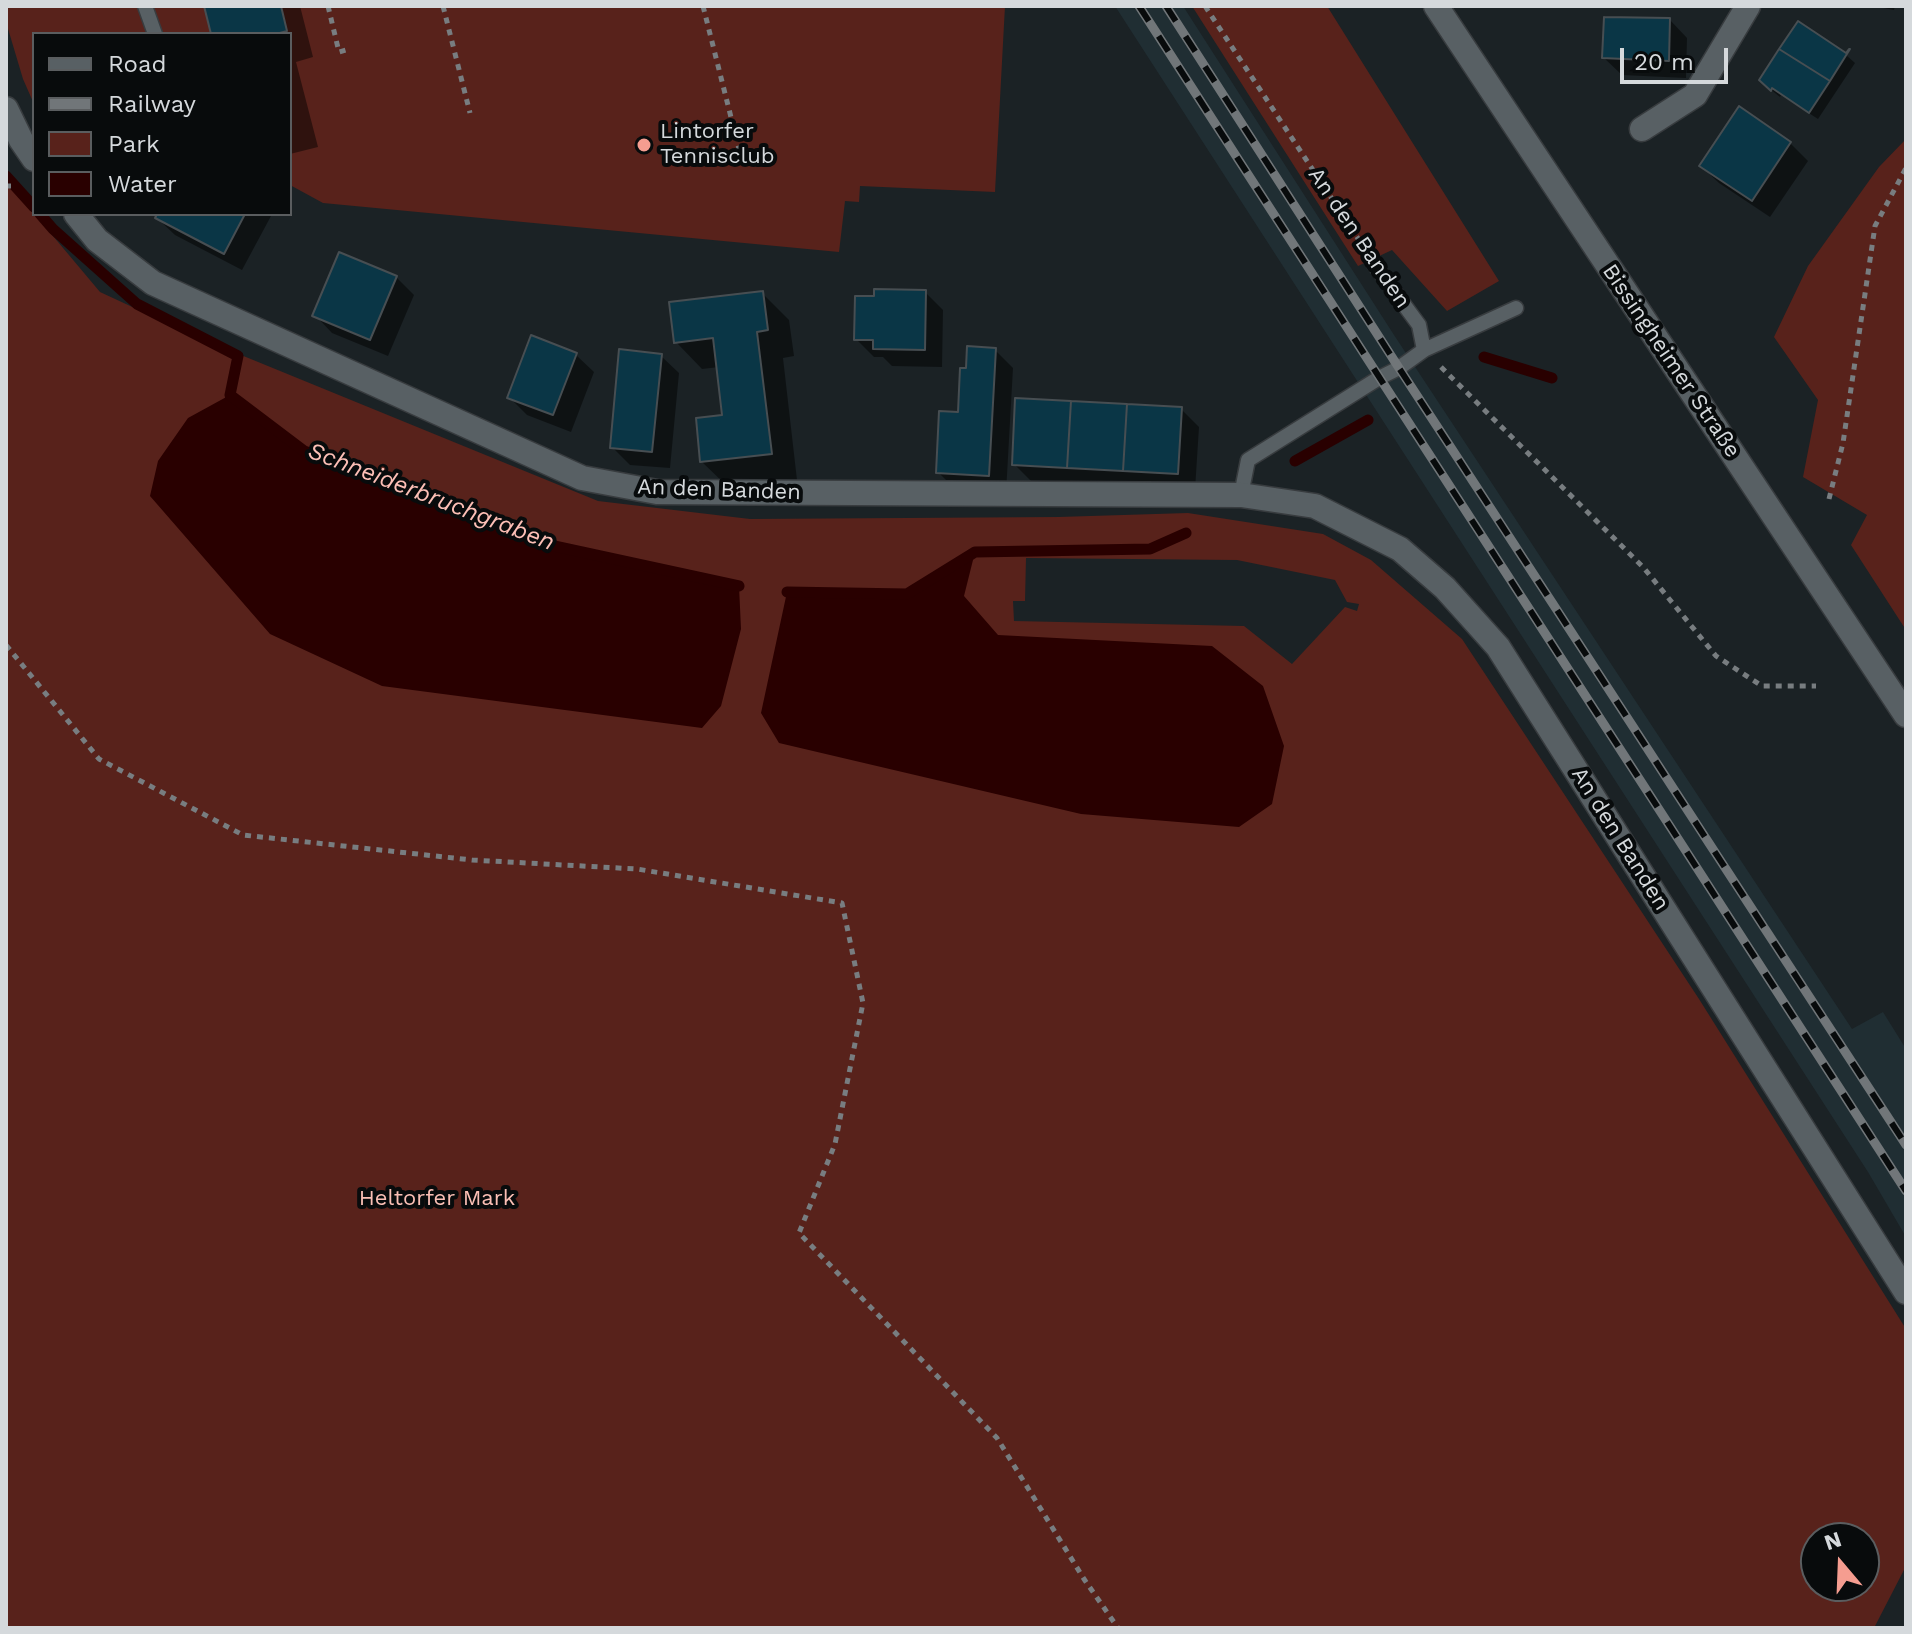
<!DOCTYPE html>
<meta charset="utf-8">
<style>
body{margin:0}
#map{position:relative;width:1912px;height:1634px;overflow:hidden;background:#1b2225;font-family:"Work Sans",sans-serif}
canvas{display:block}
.frame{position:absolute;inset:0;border:8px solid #d5d9dc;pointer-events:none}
.legend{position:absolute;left:32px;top:32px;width:260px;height:184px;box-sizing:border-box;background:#080b0c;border:2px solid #5a5d5f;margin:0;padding:10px 14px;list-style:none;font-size:24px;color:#d5d9dc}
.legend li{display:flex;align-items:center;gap:16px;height:40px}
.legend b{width:40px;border:2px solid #5a5d5f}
.north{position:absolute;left:1800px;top:1522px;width:80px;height:80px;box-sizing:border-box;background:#080b0c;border:2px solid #5a5d5f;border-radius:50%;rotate:341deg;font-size:22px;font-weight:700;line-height:32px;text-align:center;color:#d5d9dc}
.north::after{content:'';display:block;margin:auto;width:28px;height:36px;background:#f59d90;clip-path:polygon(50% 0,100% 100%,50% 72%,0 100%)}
.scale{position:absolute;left:1620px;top:48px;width:108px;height:36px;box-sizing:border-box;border:4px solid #d5d9dc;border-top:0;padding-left:10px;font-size:24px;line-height:28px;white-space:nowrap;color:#d5d9dc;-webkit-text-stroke:6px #080b0c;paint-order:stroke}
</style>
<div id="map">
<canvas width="1912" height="1634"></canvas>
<div class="frame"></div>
<ul class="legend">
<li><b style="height:10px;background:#586064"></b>Road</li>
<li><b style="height:10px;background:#717679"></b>Railway</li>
<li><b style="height:22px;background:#58221b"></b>Park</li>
<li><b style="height:22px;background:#290000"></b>Water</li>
</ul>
<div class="north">N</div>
<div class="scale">20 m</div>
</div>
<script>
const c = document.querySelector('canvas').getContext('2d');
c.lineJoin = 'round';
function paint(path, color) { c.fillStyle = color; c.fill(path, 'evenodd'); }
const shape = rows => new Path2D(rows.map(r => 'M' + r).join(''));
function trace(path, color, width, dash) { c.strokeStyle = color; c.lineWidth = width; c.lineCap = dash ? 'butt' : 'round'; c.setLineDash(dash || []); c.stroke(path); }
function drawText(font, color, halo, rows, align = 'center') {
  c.font = font + ' "Work Sans",sans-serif'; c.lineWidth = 8; c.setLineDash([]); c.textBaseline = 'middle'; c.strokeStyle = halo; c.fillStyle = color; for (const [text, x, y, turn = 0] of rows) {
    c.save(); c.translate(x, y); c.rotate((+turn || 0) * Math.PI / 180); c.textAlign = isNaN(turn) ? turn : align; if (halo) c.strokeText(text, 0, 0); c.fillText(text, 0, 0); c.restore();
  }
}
const built = shape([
 [1115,6,1183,6,1394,335,1852,1029,1883,1012,1906,1049,1906,1237,1868,1172]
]);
const green = shape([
 [6,6,1005,6,995,192,860,186,859,202,845,201,839,252,323,203,290,185,290,34,34,34,34,104,23,79,6,22],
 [1192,6,1327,6,1499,281,1447,311,1392,250,1358,266],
 [1906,139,1906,630,1851,545,1867,515,1803,477,1818,400,1774,337,1808,266,1879,167],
 [6,174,11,186,100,292,197,337,598,501,750,519,1058,517,1188,513,1323,534,1371,560,1462,639,1699,999,1906,1329,1906,1566,1874,1628,6,1628],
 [1026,558,1237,560,1335,580,1347,602,1359,604,1357,611,1345,607,1292,664,1244,626,1014,621,1013,601,1025,601],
 [1816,1538,1864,1538,1864,1586,1816,1586]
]);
const water = shape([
 [230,395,304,451,545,544,739,586,741,629,721,706,702,728,382,686,270,634,150,496,158,461,188,418],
 [975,552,964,596,998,635,1212,646,1263,686,1284,746,1272,804,1239,827,1081,814,779,743,761,713,787,592,907,594]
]);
const shadow = shape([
 [207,6,300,6,313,57,296,62,318,147,290,154,290,34,214,34],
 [1873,6,1895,6,1894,10],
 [1670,20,1687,38,1686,78,1622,75,1604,58],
 [1798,24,1846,55,1855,63,1818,119,1781,95,1780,97,1765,85],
 [1790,143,1808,161,1770,217,1719,183,1701,166],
 [159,214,269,214,271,216,242,270,175,235,157,218],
 [396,277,414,295,388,356,332,333,315,315],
 [925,292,943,310,942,367,892,366,883,357,874,357,856,339],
 [762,293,789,320,794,356,783,358,797,480,729,488,702,462,724,417,719,367,702,369,676,342],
 [995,350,1013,368,1006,493,956,490,938,472,960,414,968,371],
 [576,355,594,372,571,432,527,415,509,397],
 [661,356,679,373,670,468,630,465,612,447],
 [1181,409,1199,427,1195,490,1032,482,1014,464]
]);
const stream = shape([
 [6,176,34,207],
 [40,214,53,229,137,304,238,356,230,395,304,451,545,544,739,586],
 [1484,357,1552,378],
 [1295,461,1368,420],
 [787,592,907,594,975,552,1150,549,1186,533]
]);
const building = shape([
 [204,6,281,6,287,31,276,34,211,34,204,6],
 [1604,17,1670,18,1669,61,1602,58,1604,17],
 [1798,21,1846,53,1849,49,1850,49,1830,81,1779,49,1798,21],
 [1779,49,1830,81,1809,113,1772,88,1771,91,1759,80,1779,49],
 [1739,106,1791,142,1752,201,1699,166,1739,106],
 [157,214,245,214,224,254,155,218,157,214],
 [339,252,397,276,370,340,312,316,339,252],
 [874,289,926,290,925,350,873,349,873,340,854,340,855,296,874,296,874,289],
 [763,291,768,330,757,332,772,454,700,462,696,418,722,415,713,338,674,343,669,302,763,291],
 [531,335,577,353,553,415,507,398,531,335],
 [967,346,996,348,989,476,936,473,939,411,958,412,960,368,966,368,967,346],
 [619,349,662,354,652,452,610,448,619,349],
 [1015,398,1071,401,1067,468,1012,465,1015,398],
 [1071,401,1127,404,1123,471,1067,468,1071,401],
 [1127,404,1182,407,1178,474,1123,471,1127,404]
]);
const path = shape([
 [328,6,339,52,346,50],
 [443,6,470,113],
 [703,6,739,149],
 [1205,6,1363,246],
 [6,186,11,186],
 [1441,367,1643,567,1716,656,1762,686,1816,686],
 [1829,499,1843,443,1875,226,1906,168],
 [6,645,99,759,243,835,472,860,637,869,842,903,863,1003,835,1144,799,1233,997,1438,1084,1579,1118,1628]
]);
const lane = shape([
 [145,6,155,34],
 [1424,350,1516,308],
 [1241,495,1248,460,1379,378,1399,368,1424,350,1419,325,1374,264]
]);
const street = shape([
 [6,109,21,140,34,159],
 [1642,129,1695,95,1748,6],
 [76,214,97,240,153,283,582,478,657,492,1241,495,1315,506,1400,549,1445,588,1498,647,1906,1292]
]);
const secondary = shape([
 [1436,6,1906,715]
]);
const rail = shape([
 [1139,6,1906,1191],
 [1166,6,1399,368,1906,1145]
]);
const markers = [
 [644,145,8,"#f59d90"]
];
const poiNames = [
 ["Lintorfer",660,132],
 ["Tennisclub",660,157]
];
const streetNames = [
 ["An den Banden",1359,238,56],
 ["Bissingheimer Straße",1671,361,56],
 ["An den Banden",719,490,2],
 ["An den Banden",1620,839,58]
];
const parkNames = [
 ["Heltorfer Mark",437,1199]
];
const waterNames = [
 ["Schneiderbruchgraben",431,497,21]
];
paint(built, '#202e33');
paint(green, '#58221b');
paint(water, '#290000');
paint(shadow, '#0007');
trace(stream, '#290000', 11);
paint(building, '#0a3646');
trace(building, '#474e52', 2);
trace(lane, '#383c3f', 17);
trace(street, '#383c3f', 27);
trace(secondary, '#383c3f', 27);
trace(path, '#787d80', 5, [6, 6]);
trace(lane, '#586064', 14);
trace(street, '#586064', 24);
trace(secondary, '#586064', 24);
trace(rail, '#717679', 9);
trace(rail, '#080b0c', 6, [18]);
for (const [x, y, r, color] of markers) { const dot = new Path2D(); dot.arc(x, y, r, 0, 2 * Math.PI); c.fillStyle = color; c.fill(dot); trace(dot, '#080b0c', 3); }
drawText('22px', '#d5d9dc', '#080b0c', poiNames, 'left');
drawText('22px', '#d5d9dc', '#080b0c', streetNames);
drawText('22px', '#fbbfb5', '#080b0c', parkNames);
drawText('italic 24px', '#fcbfb6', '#080b0c', waterNames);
</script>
